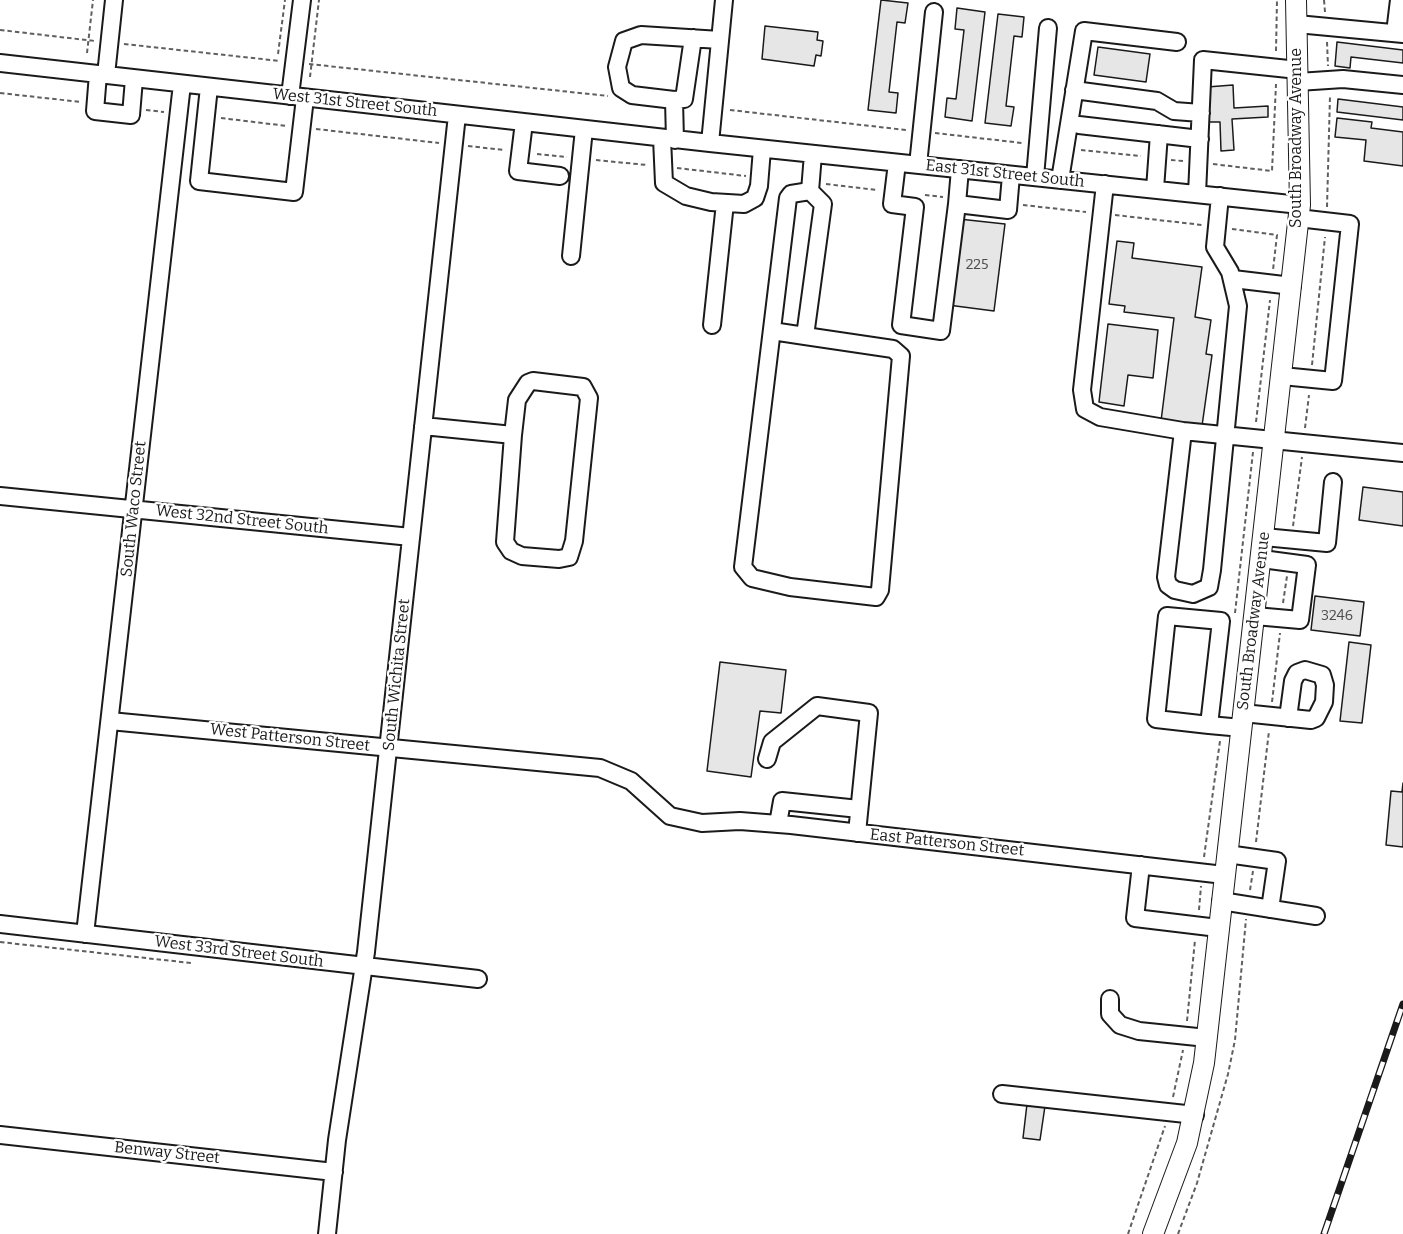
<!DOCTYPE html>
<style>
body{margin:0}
canvas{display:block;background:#fff}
</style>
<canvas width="1403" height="1234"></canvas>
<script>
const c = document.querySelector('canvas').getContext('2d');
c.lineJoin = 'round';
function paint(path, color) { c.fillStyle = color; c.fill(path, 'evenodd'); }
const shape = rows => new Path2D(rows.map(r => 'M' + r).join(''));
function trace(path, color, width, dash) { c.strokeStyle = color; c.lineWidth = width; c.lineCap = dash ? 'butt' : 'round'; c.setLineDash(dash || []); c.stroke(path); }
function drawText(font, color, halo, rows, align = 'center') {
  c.font = font + ' Bitter,serif'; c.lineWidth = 4.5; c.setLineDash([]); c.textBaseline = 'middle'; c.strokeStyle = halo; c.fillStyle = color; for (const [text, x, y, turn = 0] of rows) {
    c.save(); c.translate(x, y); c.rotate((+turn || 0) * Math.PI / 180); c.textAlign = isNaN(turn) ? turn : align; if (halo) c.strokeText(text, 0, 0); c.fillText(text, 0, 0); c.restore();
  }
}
const building = shape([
 [881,0,908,3,905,23,897,22,889,92,898,93,896,113,868,110,881,0],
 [957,8,985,12,972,121,945,117,947,98,956,99,964,30,955,29,957,8],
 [998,14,1024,17,1022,37,1014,36,1006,106,1014,107,1011,126,985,123,998,14],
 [765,26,818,32,817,40,823,41,821,56,816,55,814,66,762,59,765,26],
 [1337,42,1403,50,1403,63,1351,57,1350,68,1335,66,1337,42],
 [1098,47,1150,54,1146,82,1094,75,1098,47],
 [1233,85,1234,108,1268,106,1268,117,1232,119,1234,150,1221,151,1220,122,1209,122,1207,87,1233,85],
 [1338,99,1403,107,1403,120,1337,112,1338,99],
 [1337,118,1372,122,1371,128,1403,132,1403,166,1364,161,1366,140,1335,137,1337,118],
 [959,219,1005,224,994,311,948,305,959,219],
 [1117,241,1134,243,1132,258,1202,267,1195,317,1211,320,1206,354,1212,355,1202,426,1161,421,1174,318,1124,312,1125,306,1109,304,1117,241],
 [1108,324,1158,330,1153,378,1128,375,1124,406,1099,402,1108,324],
 [1363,487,1403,492,1403,526,1359,520,1363,487],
 [1315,596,1364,602,1360,636,1311,630,1315,596],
 [1349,642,1371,645,1362,723,1340,721,1349,642],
 [720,662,786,670,781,713,760,711,751,777,707,771,720,662],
 [1403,783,1403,847,1386,845,1391,791,1402,792,1403,783],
 [1027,1104,1045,1106,1040,1140,1023,1138,1027,1104]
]);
const path = shape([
 [1324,0,1325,12],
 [0,30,95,41],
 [1327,42,1328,66],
 [124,44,280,61],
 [1276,51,1277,0],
 [87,53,93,0],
 [278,54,285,0],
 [309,64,608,96],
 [310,77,319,0],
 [0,93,81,102],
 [146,110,164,112],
 [730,110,906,130],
 [221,118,287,126],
 [316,129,439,143],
 [935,133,1022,143],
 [468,146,504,150],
 [1081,150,1141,156],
 [537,154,567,157],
 [596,160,647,165],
 [1171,160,1183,161],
 [1213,164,1272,171,1276,84],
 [677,168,746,176],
 [826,184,877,190],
 [925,195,943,197],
 [1023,205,1086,212],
 [1327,207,1330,96],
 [1115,215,1202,225],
 [1232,229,1277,235,1273,270],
 [1312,365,1325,237],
 [1256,422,1270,300],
 [1305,428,1309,395],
 [1293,526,1302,457],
 [1283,603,1287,576],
 [1235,613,1253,452],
 [1272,702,1280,633],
 [1256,842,1269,731],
 [1204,857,1220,741],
 [1250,890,1253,871],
 [1199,910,1201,886],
 [0,942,191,963],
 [1187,1021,1195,940],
 [1173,1097,1183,1050],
 [1128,1234,1165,1126],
 [1178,1234,1197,1183,1228,1074,1235,1040,1246,919]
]);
const minor = shape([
 [1297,24,1403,34],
 [1395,33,1399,0],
 [0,63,710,143,1300,205],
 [98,74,95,111,131,115,134,79],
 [106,75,114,0],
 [1298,82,1343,79,1403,85],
 [209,87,199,181,294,192,305,98],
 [1074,90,1157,101,1174,111,1201,113],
 [290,96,302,0],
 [674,100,684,99,693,38],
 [524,122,518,171,560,176],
 [1079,125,1200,139],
 [662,138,664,183,686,196,711,202,744,204,755,198,759,186,762,149],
 [675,140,674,100,632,95,621,88,617,67,624,41,641,35,720,40],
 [710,143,724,0],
 [897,163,892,204,915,207,901,325,941,331,957,204],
 [918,165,934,12],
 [960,169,957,204,1008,210,1011,175],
 [1035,177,1048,28],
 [1060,180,1084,31,1177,42],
 [1105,184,1082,390,1085,409,1100,417,1183,431,1403,453],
 [1155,189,1159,134],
 [810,191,823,204,805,336,893,349,901,356,880,590,876,597,790,587,752,578,743,567,788,198,791,194,810,191,813,154],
 [1197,194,1203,60,1298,70],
 [571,256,584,129],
 [1233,279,1292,286],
 [712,325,725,203],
 [772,331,805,336],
 [1282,376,1333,381,1350,224,1298,218],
 [423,426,513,435,517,400,528,383,533,381,583,387,589,398,574,541,569,557,559,559,522,556,511,551,505,542,513,435],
 [1183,431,1166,577,1168,585,1175,590,1193,594,1209,587,1212,570,1238,306,1230,272,1215,247,1220,196],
 [0,496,411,537],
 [1264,537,1327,543,1333,482],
 [1255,616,1300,620,1307,565,1262,559],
 [1243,713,1311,720,1316,718,1324,702,1325,685,1322,675,1305,670,1297,673,1293,681,1288,718],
 [110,721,600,768,631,781,670,816,702,823,740,821,791,825,1224,875],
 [1209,725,1156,719,1167,616,1221,621,1209,725,1242,728],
 [767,759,772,742,817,706,869,713,857,833],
 [778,824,782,801,859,809],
 [1227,854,1277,861,1270,909],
 [1141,865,1135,918,1218,928],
 [1221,901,1316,916],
 [0,924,478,979],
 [85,934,182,84],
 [1110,999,1110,1014,1120,1025,1139,1031,1207,1038],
 [1002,1094,1195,1115],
 [0,1135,334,1172],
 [327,1234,337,1140,366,952,457,115]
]);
const major = shape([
 [1153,1234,1187,1143,1204,1063,1300,205,1296,0]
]);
const rail = shape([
 [1324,1234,1403,1004]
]);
const numberNames = [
 ["225",977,265],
 ["3246",1337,616]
];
const streetNames = [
 ["West 31st Street South",355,103,6],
 ["South Broadway Avenue",1297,138,-90],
 ["East 31st Street South",1005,174,6],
 ["South Waco Street",134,509,-84],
 ["West 32nd Street South",242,520,6],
 ["South Broadway Avenue",1254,621,-83],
 ["South Wichita Street",397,675,-84],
 ["West Patterson Street",290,738,6],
 ["East Patterson Street",947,843,6],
 ["West 33rd Street South",239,952,7],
 ["Benway Street",167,1153,6]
];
paint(building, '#e6e6e6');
trace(building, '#1a1a1a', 1.5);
trace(minor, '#1a1a1a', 20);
trace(major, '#1a1a1a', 22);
trace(path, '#5f5f5f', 2, [4.5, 3]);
trace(minor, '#fff', 16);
trace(major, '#fff', 20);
trace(rail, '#1a1a1a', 7);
trace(rail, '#fff', 4.5, [14]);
drawText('14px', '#4d4d4d', null, numberNames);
drawText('16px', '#1a1a1a', '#fff', streetNames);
</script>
